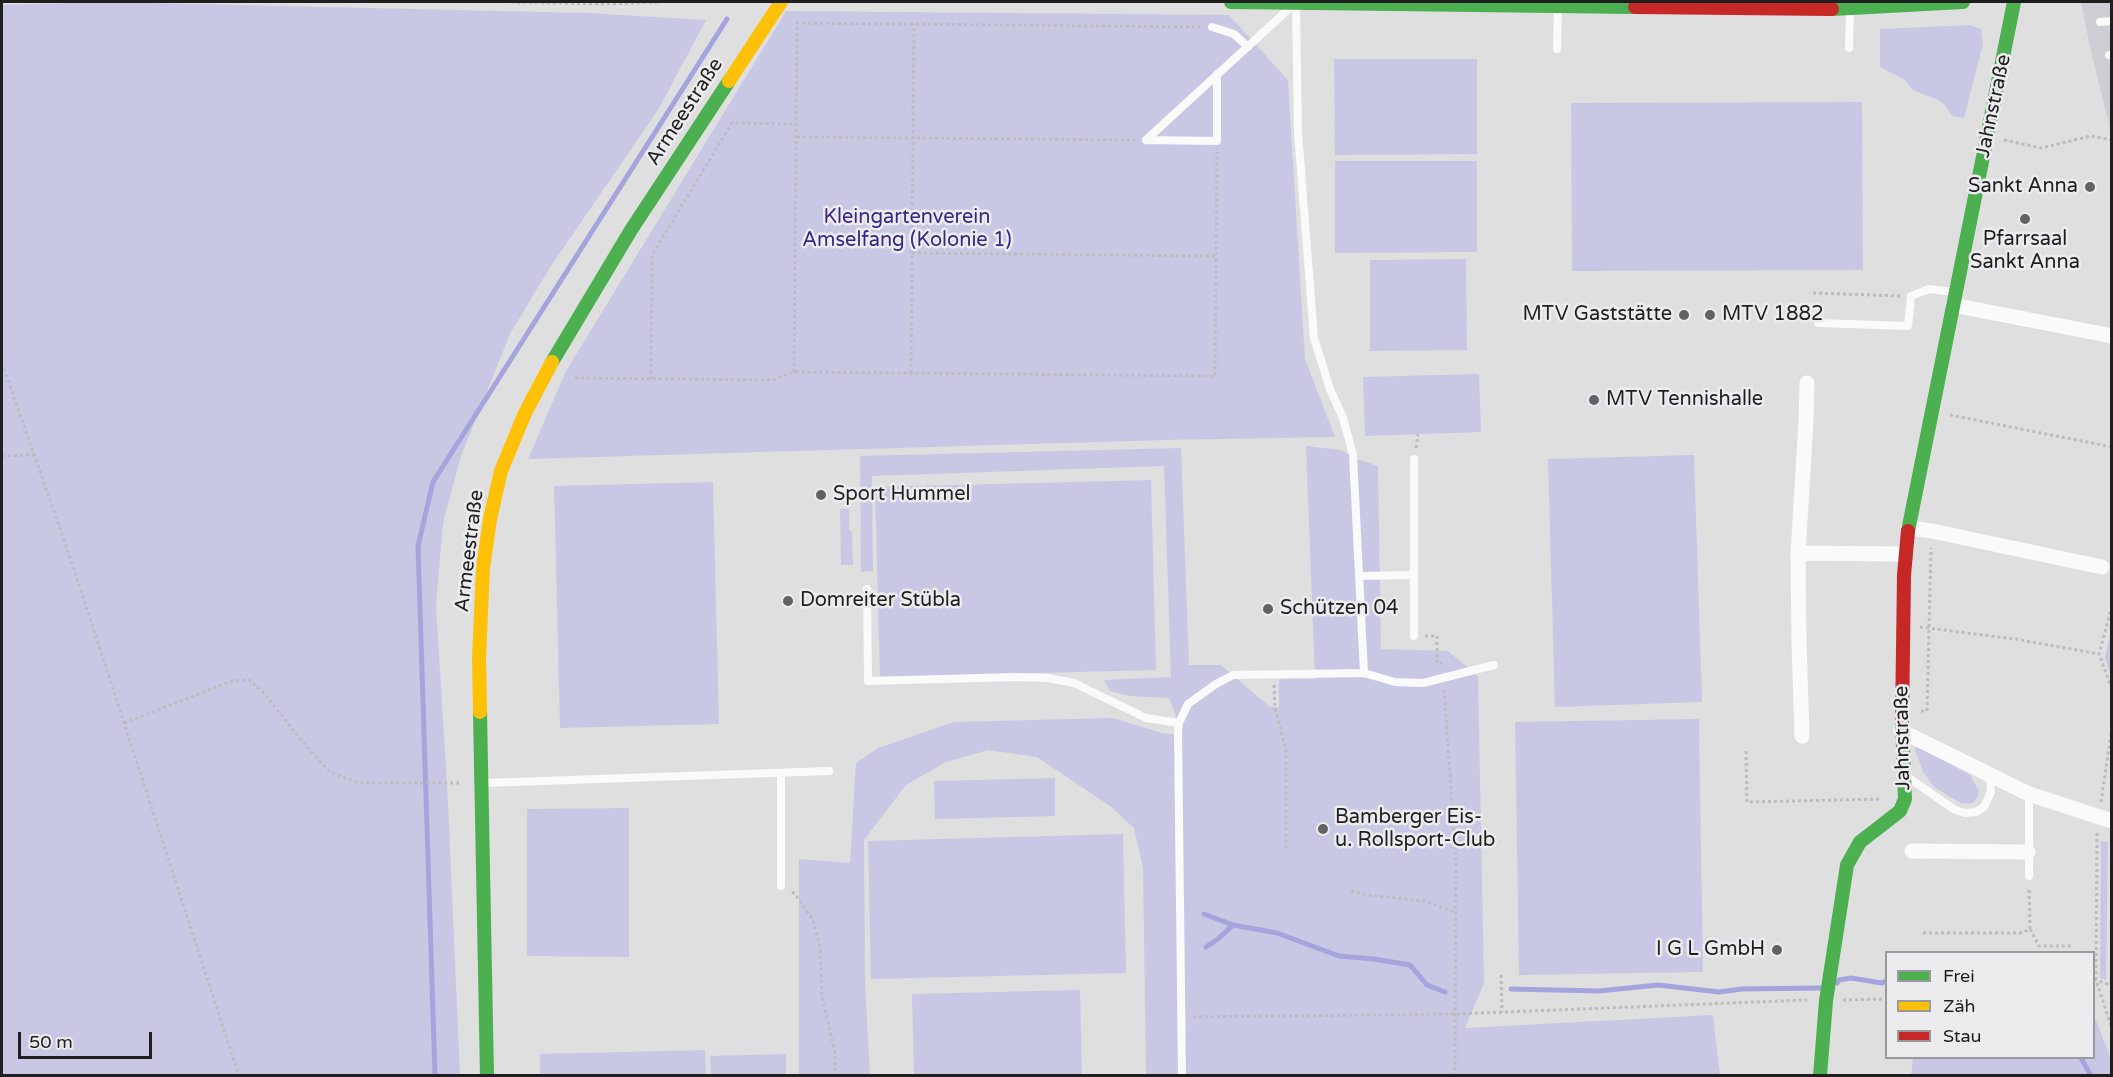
<!DOCTYPE html>
<meta charset="utf-8">
<style>
body{margin:0}
#map{position:relative;width:2113px;height:1077px;overflow:hidden;background:#dfdfe0;font-family:"Varela Round",sans-serif}
canvas{display:block}
.frame{position:absolute;inset:0;border:3px solid #1f1f20;pointer-events:none}
.legend{position:absolute;left:1885px;top:951px;width:210px;height:108px;box-sizing:border-box;background:#ececef;border:2px solid #9a9a9c;margin:0;padding:8px 10px;list-style:none;font-size:18px;color:#1f1f20}
.legend li{display:flex;align-items:center;gap:12px;height:30px}
.legend b{width:30px;border:2px solid #9a9a9c}
.scale{position:absolute;left:18px;top:1032px;width:134px;height:27px;box-sizing:border-box;border:3px solid #1f1f20;border-top:0;padding-left:8px;font-size:18px;line-height:21px;white-space:nowrap;color:#1f1f20;-webkit-text-stroke:4px #ececef;paint-order:stroke}
</style>
<div id="map">
<canvas width="2113" height="1077"></canvas>
<div class="frame"></div>
<ul class="legend">
<li><b style="height:8px;background:#4caf50"></b>Frei</li>
<li><b style="height:8px;background:#ffc107"></b>Zäh</li>
<li><b style="height:8px;background:#c62828"></b>Stau</li>
</ul>
<div class="scale">50 m</div>
</div>
<script>
const c = document.querySelector('canvas').getContext('2d');
c.lineJoin = 'round';
function paint(path, color) { c.fillStyle = color; c.fill(path, 'evenodd'); }
const shape = rows => new Path2D(rows.map(r => 'M' + r).join(''));
function trace(path, color, width, dash) { c.strokeStyle = color; c.lineWidth = width; c.lineCap = dash ? 'butt' : 'round'; c.setLineDash(dash || []); c.stroke(path); }
function drawText(font, color, halo, rows, align = 'center') {
  c.font = font + ' "Varela Round",sans-serif'; c.lineWidth = 5; c.setLineDash([]); c.textBaseline = 'middle'; c.strokeStyle = halo; c.fillStyle = color; for (const [text, x, y, turn = 0] of rows) {
    c.save(); c.translate(x, y); c.rotate((+turn || 0) * Math.PI / 180); c.textAlign = isNaN(turn) ? turn : align; if (halo) c.strokeText(text, 0, 0); c.fillText(text, 0, 0); c.restore();
  }
}
const built = shape([
 [2081,2,2111,2,2111,133,2090,47]
]);
const green = shape([
 [107,2,588,13,706,20,658,110,549,269,510,334,461,456,443,523,436,605,448,802,460,1075,2,1075,2,5],
 [786,11,1229,15,1288,80,1305,359,1335,437,1165,440,528,459,566,371],
 [1971,25,1981,29,1983,44,1964,118,1952,116,1945,105,1938,100,1913,90,1905,80,1880,67,1880,29],
 [1334,59,1477,59,1477,154,1335,155],
 [1862,102,1863,270,1572,271,1571,103],
 [1335,161,1477,161,1477,252,1335,253],
 [1466,259,1467,350,1370,351,1370,260],
 [1479,374,1481,432,1365,436,1363,377],
 [1306,446,1341,450,1357,459,1378,466,1381,649,1448,651,1478,676,1484,983,1465,1028,1713,1015,1720,1075,1146,1075,1143,868,1134,828,1110,806,1037,757,988,750,946,762,906,785,864,840,865,984,870,1075,799,1075,799,859,850,863,856,763,878,748,954,722,1113,718,1162,733,1183,735,1169,698,1130,696,1110,691,1104,680,1171,677,1164,466,872,476,873,571,861,572,860,456,1181,448,1189,665,1221,665,1270,707,1279,707,1279,679,1315,679],
 [1694,455,1702,702,1555,707,1548,459],
 [1151,480,1156,670,880,677,875,487],
 [713,482,719,724,560,728,554,486],
 [840,509,849,509,849,531,852,531,853,565,841,565],
 [2111,632,2112,677,2111,677,2105,657],
 [1699,719,1703,972,1519,975,1515,722],
 [1916,745,1970,775,1979,791,1977,798,1973,803,1962,804,1934,787,1923,772,1915,749],
 [1055,778,1055,816,935,819,934,781],
 [629,808,629,957,527,956,527,809],
 [1123,834,1126,973,871,979,868,841],
 [2101,841,2108,842,2106,980,2100,978],
 [1080,990,1082,1075,914,1075,912,994],
 [2094,1015,2111,1059,2111,1075,1911,1075,1913,1058,2094,1058],
 [705,1050,706,1075,540,1075,540,1054],
 [786,1054,786,1075,711,1075,710,1056]
]);
const stream = shape([
 [1204,914,1233,925,1277,933,1339,956,1374,959,1410,965,1427,985,1445,992],
 [1206,947,1218,939,1233,925],
 [1837,983,1839,980,1851,978,1882,983,1886,981],
 [1511,989,1599,991,1658,985,1719,992,1742,989,1821,988],
 [2081,1058,2091,1076],
 [435,1076,418,546,433,482,727,19]
]);
const path = shape([
 [511,2,605,4,660,2],
 [797,137,1135,140],
 [2004,140,2041,148,2091,136,2112,140],
 [912,253,1216,256],
 [1813,293,1900,296],
 [2,363,71,560,239,1076],
 [794,372,797,23,1200,27],
 [911,373,914,24],
 [575,378,773,380,794,372,1215,376,1217,152],
 [651,379,652,255,732,123,796,124],
 [1950,415,2112,447],
 [1416,448,1418,434],
 [2,456,34,455],
 [2112,606,2099,654,2112,689],
 [1920,627,2015,639,2099,654],
 [1425,636,1437,636,1437,663,1446,663],
 [1274,685,1275,707,1286,750,1286,850],
 [1444,690,1456,861,1455,1076],
 [1921,711,1927,711,1931,548],
 [124,723,232,681,249,680,263,692,306,746,330,772,359,783,462,783],
 [1746,751,1747,802,1882,799],
 [2101,802,2112,727],
 [2097,833,2096,980,2112,1029],
 [1351,891,1367,895,1425,901,1455,912],
 [792,892,796,895,813,920,820,947,822,997,835,1052,835,1076],
 [2030,929,2039,946,2074,946],
 [1923,933,2022,933,2030,929,2029,887],
 [1501,975,1502,1012],
 [2094,979,2112,986],
 [2111,986,2112,953],
 [1843,1000,1886,999],
 [1193,1017,1455,1014,1807,1000]
]);
const lane = shape([
 [1296,5,1298,132,1314,338,1330,389,1343,418,1353,455,1364,673],
 [2100,22,2112,21],
 [1212,27,1234,34,1248,47],
 [1849,48,1850,11],
 [1557,49,1558,8],
 [2109,55,2112,56],
 [1146,140,1292,6],
 [1146,140,1217,141,1217,74],
 [1818,323,1908,326,1911,296,1929,289,1954,292],
 [1414,459,1414,575],
 [1359,576,1414,575,1414,636],
 [867,589,868,681,1017,677,1048,678,1074,683,1146,718,1179,723],
 [1906,776,1955,810,1965,813,1976,812,1984,807,1991,792,1990,776],
 [483,783,829,771],
 [2029,794,2029,876],
 [781,886,781,773],
 [1182,1076,1178,732,1179,723,1188,704,1216,684,1233,675,1364,673,1395,682,1423,683,1494,665]
]);
const street = shape([
 [1953,305,2112,336],
 [1908,528,1932,531,2102,567],
 [1798,553,1905,554],
 [1901,731,2029,794,2112,821],
 [1802,736,1799,641,1798,553,1806,422,1807,383],
 [1912,851,2028,852]
]);
const fast = shape([
 [1231,2,1635,7],
 [1832,9,1963,2],
 [552,362,631,230,729,81],
 [1908,531,2014,2],
 [480,712,487,1076],
 [1820,1076,1826,1001,1847,865,1860,842,1900,811,1905,799,1902,722]
]);
const slow = shape([
 [729,81,781,2],
 [480,712,479,658,483,568,490,519,501,471,525,413,552,362]
]);
const jam = shape([
 [1635,7,1832,9],
 [1902,722,1904,575,1908,531]
]);
const markers = [
 [2090,187,6,"#626263"],
 [2025,219,6,"#626263"],
 [1684,315,6,"#626263"],
 [1710,315,6,"#626263"],
 [1594,400,6,"#626263"],
 [821,495,6,"#626263"],
 [788,601,6,"#626263"],
 [1268,609,6,"#626263"],
 [1323,829,6,"#626263"],
 [1777,950,6,"#626263"]
];
const streetNames = [
 ["Jahnstraße",1994,106,-78],
 ["Armeestraße",685,112,-57],
 ["Armeestraße",470,551,-83],
 ["Jahnstraße",1903,738,-91]
];
const poiNames = [
 ["Sankt Anna",2078,187,"right"],
 ["Pfarrsaal",2025,240,"center"],
 ["Sankt Anna",2025,263,"center"],
 ["MTV Gaststätte",1672,315,"right"],
 ["MTV 1882",1722,315],
 ["MTV Tennishalle",1606,400],
 ["Sport Hummel",833,495],
 ["Domreiter Stübla",800,601],
 ["Schützen 04",1280,609],
 ["Bamberger Eis-",1335,818],
 ["u. Rollsport-Club",1335,841],
 ["I G L GmbH",1765,950,"right"]
];
const parkNames = [
 ["Kleingartenverein",907,218],
 ["Amselfang (Kolonie 1)",907,241]
];
paint(built, '#cecfd4');
paint(green, '#c8c8e5');
trace(stream, '#a6a4dc', 5);
trace(path, '#bdbdbf', 3, [3, 3]);
trace(lane, '#fafafa', 8);
trace(street, '#fafafa', 15);
trace(fast, '#4caf50', 14);
trace(slow, '#ffc107', 14);
trace(jam, '#c62828', 14);
for (const [x, y, r, color] of markers) { const dot = new Path2D(); dot.arc(x, y, r, 0, 2 * Math.PI); c.fillStyle = color; c.fill(dot); trace(dot, '#ececef', 2); }
drawText('20px', '#1f1f20', '#ececef', streetNames);
drawText('20px', '#1f1f20', '#ececef', poiNames, 'left');
drawText('20px', '#392785', '#ececef', parkNames);
</script>
